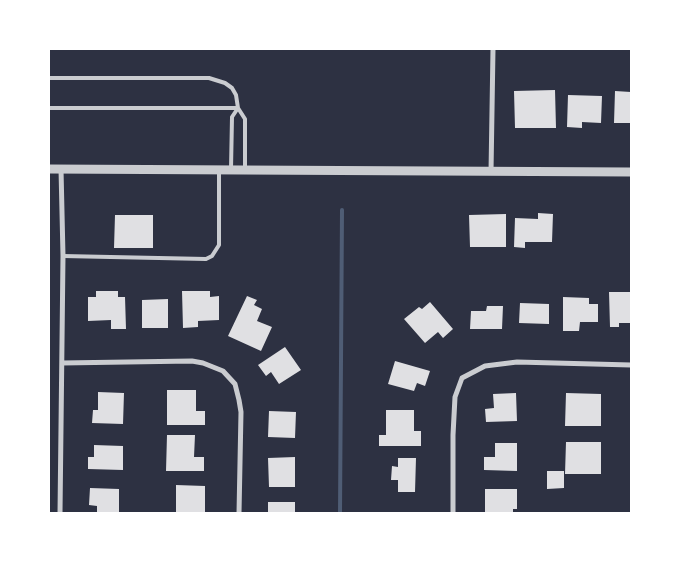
<!DOCTYPE html>
<style>
body{margin:0}
#map{position:relative;width:680px;height:562px;overflow:hidden;background:#2d3142;font-family:Montserrat,sans-serif}
canvas{display:block}
.frame{position:absolute;inset:0;border:50px solid #fff;pointer-events:none}
</style>
<div id="map">
<canvas width="680" height="562"></canvas>
<div class="frame"></div>
</div>
<script>
const c = document.querySelector('canvas').getContext('2d');
c.lineJoin = 'round';
const shape = rows => new Path2D(rows.map(r => 'M' + r).join(''));
function trace(path, color, width, dash) { c.strokeStyle = color; c.lineWidth = width; c.lineCap = dash ? 'butt' : 'round'; c.setLineDash(dash || []); c.stroke(path); }
function paint(path, color) { c.fillStyle = color; c.fill(path, 'evenodd'); }
const stream = shape([
 [340,513,342,210]
]);
const building = shape([
 [555,90,556,128,515,128,514,91],
 [615,91,631,92,631,123,614,123],
 [568,95,602,96,601,123,582,122,582,128,567,127],
 [538,213,553,214,552,242,525,242,525,248,514,247,515,218,538,219],
 [506,214,506,247,470,247,469,215],
 [115,215,153,215,153,248,114,248],
 [96,291,118,291,118,297,125,297,126,329,111,329,111,320,88,321,88,297,96,297],
 [182,291,210,291,210,297,219,296,219,320,198,321,198,327,183,328],
 [609,292,631,292,631,323,619,323,619,327,610,327],
 [247,296,257,300,254,305,262,309,257,321,272,327,261,351,228,336],
 [563,297,589,298,589,304,598,304,598,322,580,322,579,331,563,331],
 [168,299,168,328,142,328,142,300],
 [430,302,453,329,443,338,438,332,425,343,404,319,419,307,422,309],
 [520,303,549,304,549,324,519,323],
 [487,306,503,306,502,329,470,329,471,311,486,311],
 [285,347,301,370,279,384,271,372,266,376,258,365],
 [395,361,430,371,425,386,417,383,414,391,388,384],
 [167,390,196,390,196,411,205,411,205,425,167,425],
 [98,392,124,393,123,424,92,423,93,410,98,410],
 [516,393,517,421,486,422,485,409,494,408,493,394],
 [566,393,601,394,601,426,565,426],
 [386,410,414,410,414,431,421,431,421,446,379,446,379,435,386,435],
 [269,411,296,412,295,438,268,437],
 [167,435,195,435,194,457,204,457,204,471,166,471],
 [566,442,601,442,601,474,565,474],
 [495,443,517,443,517,471,484,470,484,457,495,457],
 [94,445,123,446,123,470,88,469,88,457,94,457],
 [295,457,295,487,269,487,268,458],
 [398,458,416,458,415,492,398,492,398,480,391,480,392,466,398,467],
 [547,471,564,471,564,488,547,489],
 [176,485,205,486,205,513,176,513],
 [90,488,119,489,119,513,97,513,97,506,89,505],
 [485,489,517,489,517,509,513,509,513,513,485,513],
 [268,502,295,502,295,513,268,513]
]);
const service = shape([
 [49,78,209,78,225,83,232,88,236,95,238,108,245,119,245,169],
 [49,108,238,108],
 [231,169,232,117,238,108],
 [63,256,206,259,212,256,219,245,219,171]
]);
const minor = shape([
 [491,172,493,49],
 [62,363,192,361,203,363,223,371,235,384,239,400,241,412,239,513],
 [60,513,63,256,61,169],
 [453,513,453,435,455,397,462,378,485,366,517,362,631,365]
]);
const tertiary = shape([
 [49,169,631,172]
]);
trace(stream, '#4f5d75', 4);
paint(building, '#e0e0e3');
trace(service, '#caccd0', 4);
trace(minor, '#caccd0', 5);
trace(tertiary, '#caccd0', 9);
</script>
